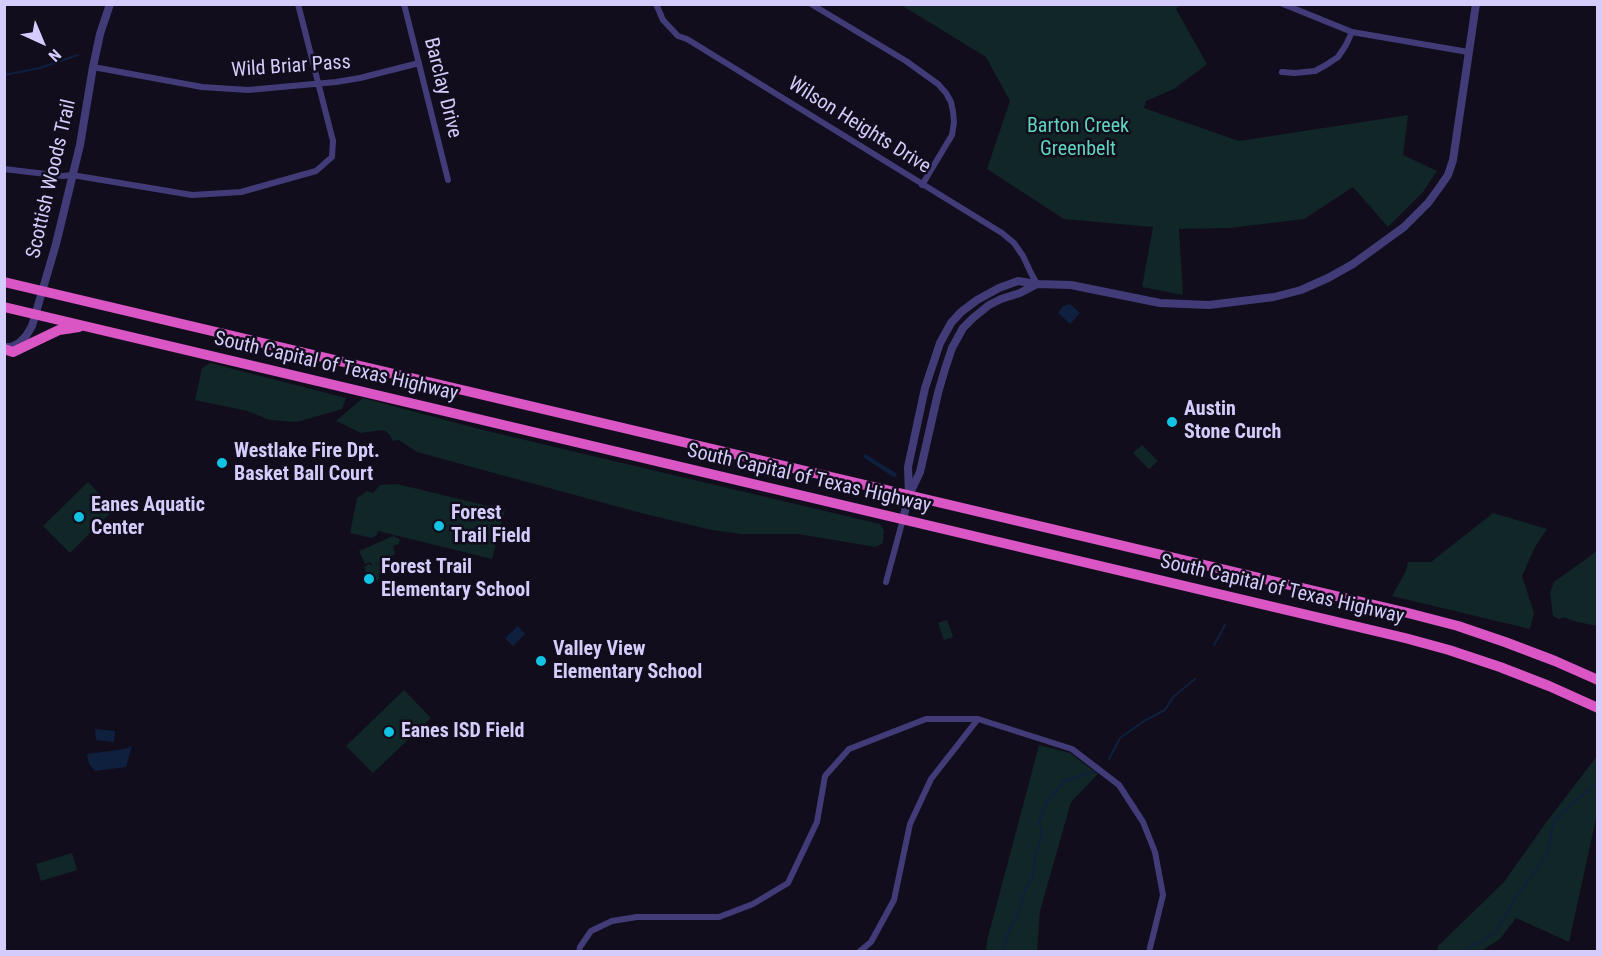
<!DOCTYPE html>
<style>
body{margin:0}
#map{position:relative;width:1602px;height:956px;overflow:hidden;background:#110d1d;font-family:"Roboto Condensed",sans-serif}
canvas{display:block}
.frame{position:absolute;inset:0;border:6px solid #d4cdfb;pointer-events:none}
.north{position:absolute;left:12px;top:12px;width:60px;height:60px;-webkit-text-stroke:4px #110d1d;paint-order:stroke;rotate:136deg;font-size:16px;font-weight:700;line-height:24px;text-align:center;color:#d4cdfb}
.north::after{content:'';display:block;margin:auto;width:21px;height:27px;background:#d4cdfb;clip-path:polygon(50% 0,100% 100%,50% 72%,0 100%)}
</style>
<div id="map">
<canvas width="1602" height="956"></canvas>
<div class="frame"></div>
<div class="north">N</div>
</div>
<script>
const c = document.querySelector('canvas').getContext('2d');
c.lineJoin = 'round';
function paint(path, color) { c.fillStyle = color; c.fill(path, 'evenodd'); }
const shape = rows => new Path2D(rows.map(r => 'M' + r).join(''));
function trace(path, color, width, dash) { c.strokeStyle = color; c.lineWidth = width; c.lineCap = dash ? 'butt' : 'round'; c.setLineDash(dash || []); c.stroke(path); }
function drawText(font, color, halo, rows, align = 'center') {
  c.font = font + ' "Roboto Condensed",sans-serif'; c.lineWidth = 5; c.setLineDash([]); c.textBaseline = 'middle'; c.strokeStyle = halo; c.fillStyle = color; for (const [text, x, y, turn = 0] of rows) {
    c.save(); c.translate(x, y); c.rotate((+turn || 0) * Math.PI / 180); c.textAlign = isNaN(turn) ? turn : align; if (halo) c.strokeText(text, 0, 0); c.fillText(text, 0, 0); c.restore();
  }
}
const green = shape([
 [901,5,1180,5,1176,9,1207,64,1174,89,1146,101,1144,108,1239,141,1408,115,1403,155,1437,171,1423,192,1388,227,1353,187,1304,219,1230,228,1179,229,1183,295,1142,287,1153,227,1064,219,987,169,1010,101,986,57],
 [210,363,346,398,342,409,297,422,270,420,247,411,195,400,202,368],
 [363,398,483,430,880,524,884,530,883,543,876,547,798,534,741,534,712,530,641,513,417,452,399,440,393,441,390,435,385,431,382,430,361,433,336,421],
 [1142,445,1158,461,1149,469,1133,453],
 [88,482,114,509,70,553,43,526],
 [397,484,505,510,492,559,378,531,377,535,372,538,350,533,357,498,367,491,373,493,380,485],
 [1493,513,1547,529,1535,547,1522,576,1534,613,1530,629,1392,596,1406,571,1408,562,1431,562],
 [393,536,400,539,399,544,393,546,395,554,375,565,386,561,389,569,379,573,379,579,373,584,369,580,364,567,369,564,373,566,370,562,365,564,359,551],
 [1597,551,1597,626,1573,621,1564,617,1559,619,1553,616,1550,593,1554,582],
 [947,620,953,637,944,640,938,623],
 [404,690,431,718,373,773,346,746],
 [1039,745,1070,753,1098,774,1071,802,1040,911,1037,951,986,951,987,941],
 [1597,756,1597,814,1569,942,1516,918,1500,939,1481,951,1437,951,1438,946,1504,882,1545,824],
 [72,853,77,870,41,881,36,864]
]);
const water = shape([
 [1070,304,1080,313,1070,324,1058,313,1063,306],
 [865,454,897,474,895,478,863,457],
 [518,626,525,634,513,646,505,638],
 [95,729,115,731,114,742,96,740],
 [132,746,126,767,95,771,89,764,87,754,125,749]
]);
const stream = shape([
 [4,75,40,68,78,55],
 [1214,645,1225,625],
 [1109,759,1120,738,1144,721,1165,710,1173,697,1195,679],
 [1005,952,1004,945,1007,935,1020,909,1025,890,1033,876,1035,857,1042,834,1039,821,1047,802,1064,781,1095,771],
 [1461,952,1495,933,1517,896,1547,854,1554,820,1598,782]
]);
const minor = shape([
 [404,4,448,180],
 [656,4,663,20,678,36,687,39,1002,233,1014,243,1023,256,1031,273,1037,284],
 [811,4,906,61,938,84,946,93,951,102,953,112,954,122,952,135,922,185],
 [1283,4,1352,32,1468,52],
 [93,67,202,87,248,90,336,82,360,78,419,63],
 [1282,72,1295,73,1315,71,1326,65,1338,57,1346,45,1352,32],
 [4,169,63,176,72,175,192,195,241,192,316,171,332,157,333,141,298,4],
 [886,582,903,519],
 [978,719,1072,749,1119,785,1143,822,1155,852,1163,895,1149,952],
 [579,952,580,947,591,931,612,921,637,917,719,917,753,904,788,883,817,822,825,776,849,749,926,719,978,719,931,779,910,824,894,900,871,942,859,952]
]);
const tertiary = shape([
 [4,347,11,347,19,343,26,336,32,326,56,244,80,145,93,67,100,34,110,4],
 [909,495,908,467,925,388,940,343,951,323,961,312,977,300,999,288,1018,281,1037,284,1071,285,1160,303,1209,305,1274,297,1301,290,1328,278,1353,264,1404,227,1428,203,1439,188,1448,175,1453,160,1476,4],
 [903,519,909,495,920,472,938,393,945,369,952,348,963,328,973,318,989,305,1001,299,1020,293,1037,284]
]);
const trunk = shape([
 [4,282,1404,612,1458,626,1505,642,1555,661,1598,680],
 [4,307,1405,638,1449,650,1500,667,1549,686,1598,708],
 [4,349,13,352,59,330,79,327]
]);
const markers = [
 [1172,422,6,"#11c4e3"],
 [222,463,6,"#11c4e3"],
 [79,517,6,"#11c4e3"],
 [439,526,6,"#11c4e3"],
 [369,579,6,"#11c4e3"],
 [541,661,6,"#11c4e3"],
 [389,732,6,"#11c4e3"]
];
const streetNames = [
 ["Wild Briar Pass",291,67,-4],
 ["Barclay Drive",442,88,76],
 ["Wilson Heights Drive",859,126,32],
 ["Scottish Woods Trail",52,179,-77],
 ["South Capital of Texas Highway",336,367,13],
 ["South Capital of Texas Highway",809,479,13],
 ["South Capital of Texas Highway",1282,590,13]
];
const parkNames = [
 ["Barton Creek",1078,127],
 ["Greenbelt",1078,150]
];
const poiNames = [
 ["Austin",1184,410],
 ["Stone Curch",1184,433],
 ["Westlake Fire Dpt.",234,452],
 ["Basket Ball Court",234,475],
 ["Eanes Aquatic",91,506],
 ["Center",91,529],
 ["Forest",451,514],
 ["Trail Field",451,537],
 ["Forest Trail",381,568],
 ["Elementary School",381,591],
 ["Valley View",553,650],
 ["Elementary School",553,673],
 ["Eanes ISD Field",401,732]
];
paint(green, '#112626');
paint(water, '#0f203f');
trace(stream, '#0f203f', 2);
trace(minor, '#413c78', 6);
trace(tertiary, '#413c78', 8);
trace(trunk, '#da56c5', 10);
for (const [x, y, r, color] of markers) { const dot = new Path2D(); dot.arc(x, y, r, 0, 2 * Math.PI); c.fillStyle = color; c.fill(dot); trace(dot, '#110d1d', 2); }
drawText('20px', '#d4cdfb', '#110d1d', streetNames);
drawText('20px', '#5fd5bd', '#110d1d', parkNames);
drawText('bold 20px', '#d4cdfb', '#110d1d', poiNames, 'left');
</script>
